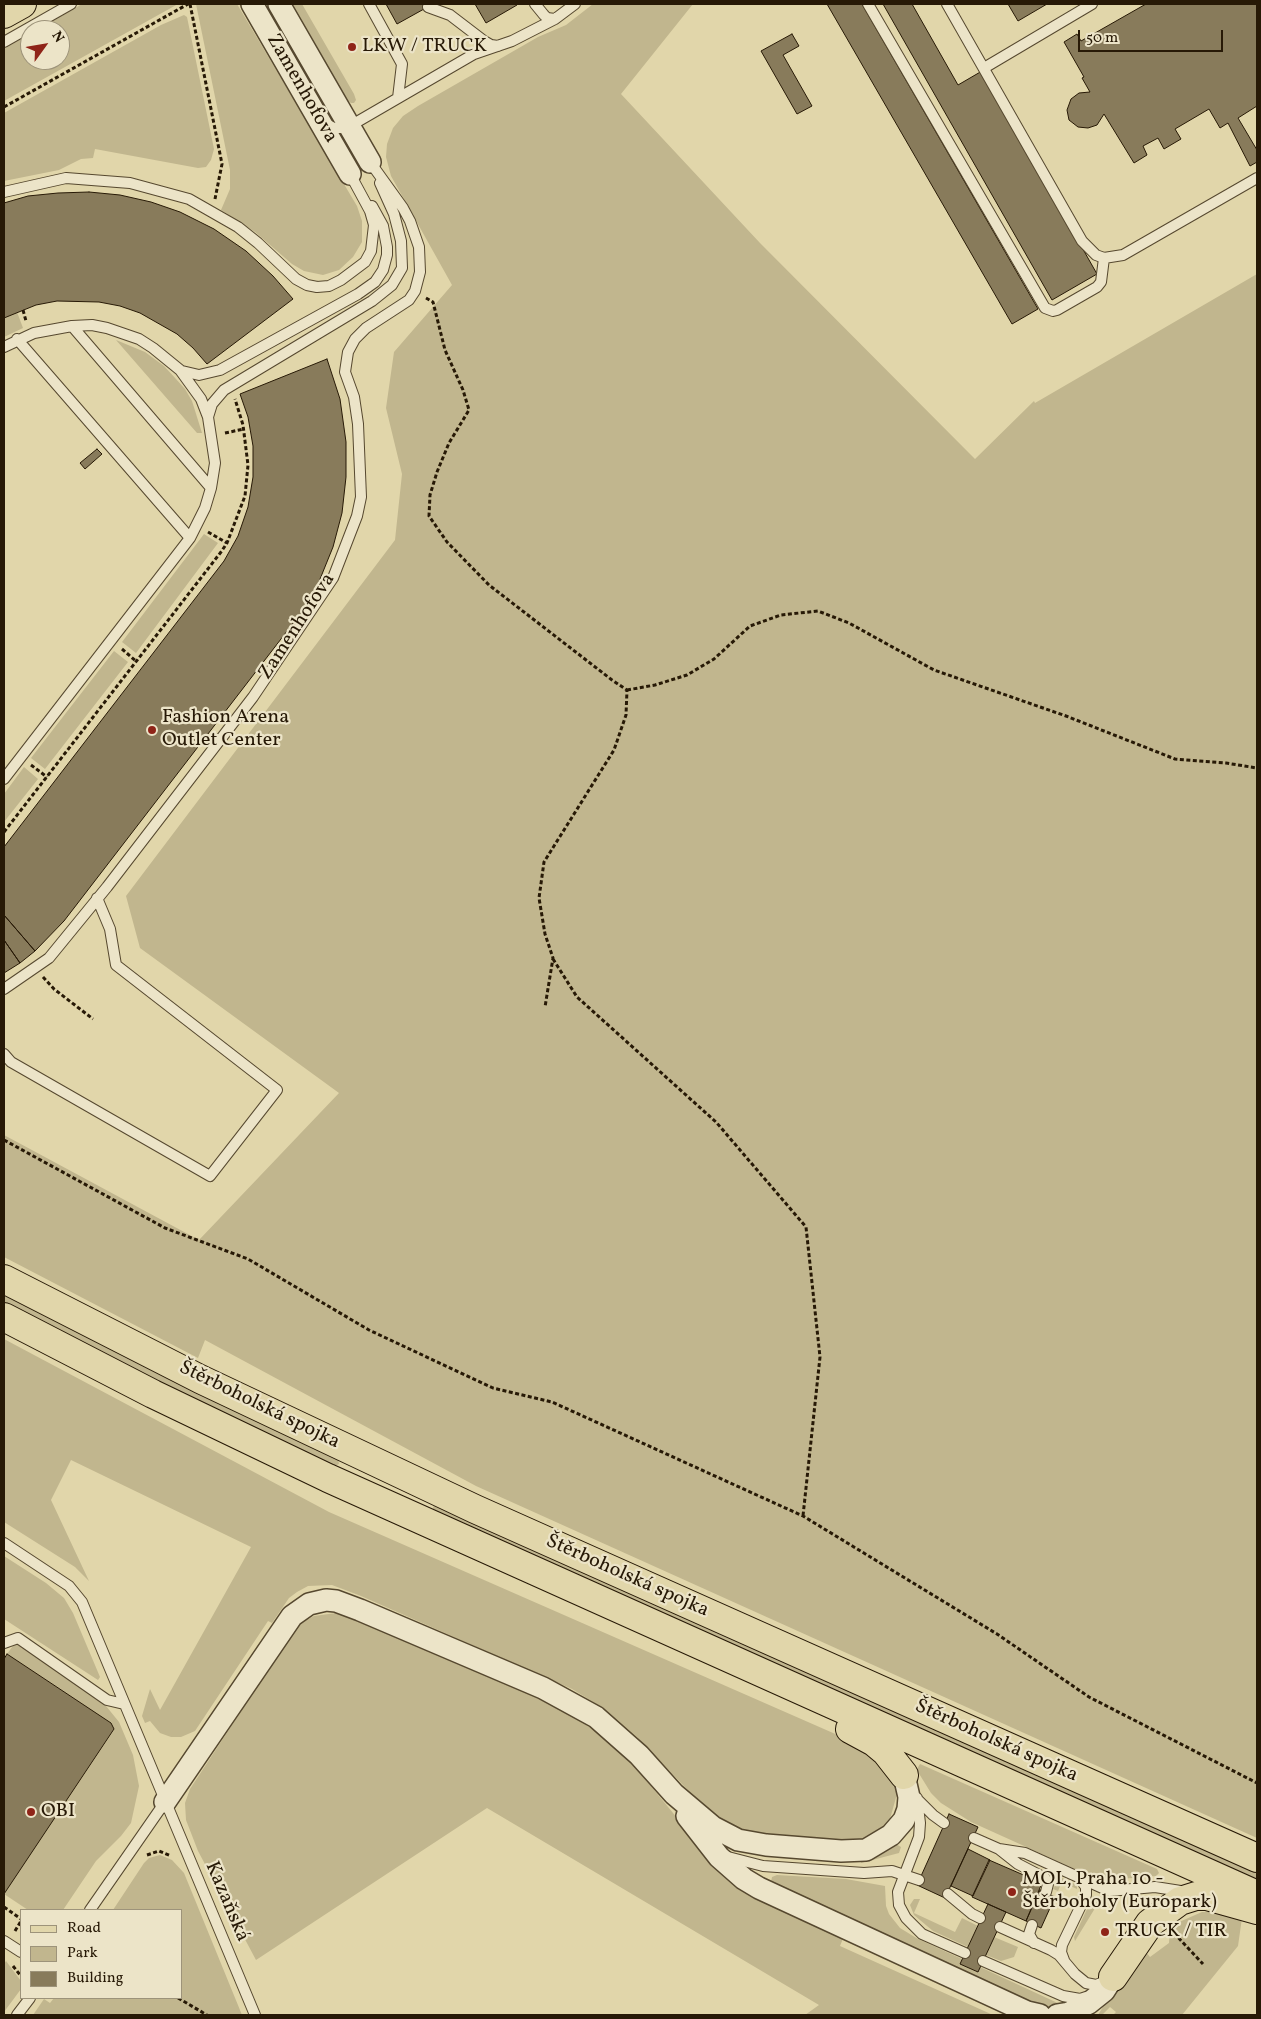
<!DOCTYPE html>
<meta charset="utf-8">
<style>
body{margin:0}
#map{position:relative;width:1261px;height:2019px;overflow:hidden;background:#e1d6aa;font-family:Vollkorn,serif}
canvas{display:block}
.frame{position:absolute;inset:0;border:5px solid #271906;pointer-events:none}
.legend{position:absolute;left:20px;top:1909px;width:162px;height:90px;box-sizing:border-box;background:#ece4c8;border:1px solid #9d937a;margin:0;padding:6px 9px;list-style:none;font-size:15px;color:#271906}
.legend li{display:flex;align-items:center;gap:10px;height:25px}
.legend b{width:25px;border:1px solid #9d937a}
.north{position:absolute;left:20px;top:20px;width:50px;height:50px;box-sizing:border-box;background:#ece4c8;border:1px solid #9d937a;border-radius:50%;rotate:58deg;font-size:14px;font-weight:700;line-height:20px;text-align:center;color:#271906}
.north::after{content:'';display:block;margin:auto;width:18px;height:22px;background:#8f2418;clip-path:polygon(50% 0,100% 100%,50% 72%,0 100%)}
.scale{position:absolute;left:1078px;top:30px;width:145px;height:22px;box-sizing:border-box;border:2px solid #271906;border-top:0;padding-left:6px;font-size:15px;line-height:18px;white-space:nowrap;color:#271906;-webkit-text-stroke:4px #ece4c8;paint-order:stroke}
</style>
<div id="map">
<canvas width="1261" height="2019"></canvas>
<div class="frame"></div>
<ul class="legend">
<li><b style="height:6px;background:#e1d6aa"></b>Road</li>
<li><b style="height:14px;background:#c1b68e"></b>Park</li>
<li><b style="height:14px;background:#887b5b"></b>Building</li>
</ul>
<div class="north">N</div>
<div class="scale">50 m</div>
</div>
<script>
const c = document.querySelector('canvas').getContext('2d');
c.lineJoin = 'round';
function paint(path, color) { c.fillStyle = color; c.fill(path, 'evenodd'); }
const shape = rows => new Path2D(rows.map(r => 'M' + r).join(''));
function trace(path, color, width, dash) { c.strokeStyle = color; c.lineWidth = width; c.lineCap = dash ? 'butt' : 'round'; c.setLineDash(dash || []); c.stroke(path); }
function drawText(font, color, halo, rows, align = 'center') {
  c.font = font + ' Vollkorn,serif'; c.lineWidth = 4.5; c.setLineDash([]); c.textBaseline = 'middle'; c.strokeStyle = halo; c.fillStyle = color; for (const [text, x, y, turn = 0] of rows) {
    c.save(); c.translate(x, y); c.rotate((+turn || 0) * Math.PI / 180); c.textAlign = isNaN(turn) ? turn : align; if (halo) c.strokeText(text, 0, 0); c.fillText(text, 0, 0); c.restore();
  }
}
const green = shape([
 [82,4,178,4,4,101,4,49,30,34,30,60,60,60,60,30,37,30],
 [196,4,237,4,357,206,362,221,362,242,353,257,339,270,323,275,304,271,292,264,255,232,221,210,230,189,230,170],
 [293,4,302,4,354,94,356,100,354,103,351,103,347,100],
 [593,4,693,4,621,94,760,243,975,459,1034,401,1035,403,1257,274,1257,1838,476,1486,205,1340,198,1358,4,1257,4,1135,199,1240,339,1093,140,948,126,896,395,540,402,474,386,408,394,352,452,285,391,176,386,157,387,144,393,128,403,116,418,106,538,37,566,25],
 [184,15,187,17,214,149,211,160,206,167,198,168,95,149,93,158,81,159,59,170,4,181,4,113,161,25],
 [17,312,23,328,4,337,4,318],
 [116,340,145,352,164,366,176,379,185,389,192,401,202,433,197,433],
 [204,534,218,543,136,653,122,642],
 [114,651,128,662,45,769,31,758],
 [24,767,38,779,4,822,4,794],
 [4,1293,338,1459,339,1464,335,1466,263,1434,43,1324,4,1303],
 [4,1339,329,1512,865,1747,895,1782,897,1794,890,1819,882,1830,872,1836,858,1842,764,1836,740,1831,720,1820,703,1806,637,1737,605,1709,572,1689,361,1596,332,1585,308,1586,297,1592,289,1598,272,1623,268,1621,195,1731,181,1737,171,1737,160,1733,150,1721,145,1723,142,1716,150,1689,160,1710,251,1547,71,1460,51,1500,89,1581,75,1567,4,1522],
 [434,1505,1257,1870,1257,1881,432,1511],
 [4,1556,46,1583,64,1598,73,1613,100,1677,98,1680,4,1619],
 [336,1613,350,1617,536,1696,564,1711,603,1736,637,1769,709,1857,844,1936,840,1946,993,2015,805,2015,819,2005,487,1808,256,1960,198,1851,186,1820,185,1803,190,1789,295,1629,301,1623,314,1616],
 [15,1643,102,1701,119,1722,133,1755,139,1786,131,1823,121,1836,96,1861,63,1910,28,1910,4,1894,114,1730,111,1723,7,1654],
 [920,1764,1157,1869,1159,1873,1156,1876,1120,1879,1097,1877,1075,1869,971,1822,941,1803,931,1793,918,1772,917,1769],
 [896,1844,901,1847,899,1853,861,1863,861,1860],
 [160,1855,172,1860,184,1873,242,2015,33,2015,44,1999,50,2003,54,1998,181,1998,181,1910,113,1910,144,1863,149,1858],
 [777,1875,846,1879,885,1886,886,1906,889,1914,900,1928,918,1939,962,1959,961,1964,977,1972,980,1967,1062,2005,1048,2006,1034,2004,771,1882,772,1877],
 [1060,1877,1077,1885,1077,1889,1062,1882,1058,1891,1053,1889],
 [1093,1896,1100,1900,1075,1941,1074,1937],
 [914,1899,920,1899,914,1913,955,1932,962,1918,978,1926,968,1947,933,1931,914,1915,910,1905],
 [1202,1912,1220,1912,1242,1918,1238,1946,1182,2015,1113,2015,1116,2012,1110,2007,1103,2014,1104,2015,1098,2015,1141,1946,1150,1957,1169,1943,1170,1926],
 [994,1937,1018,1947,1014,1957,1001,1961,986,1955],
 [6,1961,21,1981,21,1989,4,2012,4,1964]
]);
const building = shape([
 [386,4,433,4,397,24,386,4],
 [475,4,516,4,517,5,486,23,475,4],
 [827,4,862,4,1038,309,1012,324,827,4],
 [883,4,912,4,958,85,982,71,1097,274,1052,300,883,4],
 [1008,4,1047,4,1018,21,1008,4],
 [1146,4,1257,4,1257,106,1238,118,1257,150,1257,162,1250,166,1228,123,1220,128,1209,109,1175,129,1181,139,1164,149,1158,138,1143,146,1147,155,1134,163,1104,114,1097,125,1088,128,1078,127,1069,120,1067,110,1071,99,1079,93,1090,92,1082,78,1084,77,1064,42,1077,34,1081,41,1146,4],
 [792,34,799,46,783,55,812,106,797,114,761,51,792,34],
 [89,192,120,195,151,202,180,212,214,229,246,251,273,276,293,299,207,364,193,348,177,334,140,313,120,306,99,302,57,301,36,305,4,318,4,203,28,196,58,193,89,192],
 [327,359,340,399,346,442,346,477,342,513,333,547,316,589,301,613,64,921,35,951,4,915,4,847,224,561,238,536,248,507,253,477,253,446,248,417,240,394,327,359],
 [97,449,102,454,85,469,80,463,97,449],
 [4,915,35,951,20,963,4,940,4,915],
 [4,940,20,963,4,973,4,940],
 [7,1654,111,1723,114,1729,4,1894,4,1659,7,1654],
 [949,1814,978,1827,945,1898,917,1885,949,1814],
 [968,1849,990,1860,973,1896,951,1886,968,1849],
 [989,1860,1042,1883,1026,1921,972,1897,989,1860],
 [1040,1890,1055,1897,1041,1928,1026,1921,1040,1890],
 [988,1904,1006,1912,978,1972,960,1964,988,1904]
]);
const path = shape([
 [190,4,222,164,215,199],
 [4,107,188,4],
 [426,298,433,302,445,350,463,390,469,410,449,443,437,472,430,495,429,516,447,542,489,585,612,680,627,690,626,715,614,750,544,862,539,898,545,934,553,958,545,1007],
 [23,310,26,321],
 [225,433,244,429],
 [208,532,227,543],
 [122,649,137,662],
 [627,690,655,685,687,675,714,659,750,626,781,615,818,611,849,623,934,670,1066,716,1175,759,1226,763,1257,768],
 [31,765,47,777],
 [4,832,221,552,227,543,245,496,248,465,243,425,235,399],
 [553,959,577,997,716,1122,806,1227,820,1357,803,1516],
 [43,977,54,989,93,1019],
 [4,1140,165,1228,248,1259,369,1330,493,1388,552,1402,803,1516,997,1634,1089,1697,1257,1783],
 [147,1855,159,1851,171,1856],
 [4,1907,21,1919],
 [15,1931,21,1921],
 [1174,1933,1203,1964],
 [13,1966,21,1976],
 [178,1998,207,2015]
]);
const lane = shape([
 [369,4,402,64,398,98],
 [535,4,544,15,547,18,555,19],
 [868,4,1045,308,1053,311,1057,310,1097,287,1101,282,1104,258],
 [947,4,1082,241,1096,255,1104,258,1123,255,1257,178],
 [428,7,450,15,484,41,491,45,498,46],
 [4,42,71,4],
 [984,68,1092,4],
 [325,123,334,128,342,128,350,126,474,54,512,41,555,19,575,4],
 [4,192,66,178,130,183,189,199,238,227,258,243,296,279,307,285,317,287,329,286,341,280,365,262,371,251,374,225,370,211,350,174],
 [72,326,211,488],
 [17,339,190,538],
 [4,347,34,333,72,326,92,325,107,328,139,339,153,348,180,370,201,399,208,417,215,463,211,488,205,508,190,538,4,779],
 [182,371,199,375,220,370,358,294,375,282,383,270,387,255,387,247,383,226,372,206],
 [208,417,212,404,224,390,372,301,392,285,402,268,401,241,394,214,380,183],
 [4,989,49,958,107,887,253,697,333,578,357,516,361,497,358,424,354,397,345,372,348,352,355,339,366,328,409,300,415,291,420,272,419,247,410,221,403,208,370,162],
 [4,1054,11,1062,210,1176,277,1090,116,965,110,929,97,898],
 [4,1543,69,1586,82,1602,255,2015],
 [4,1643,18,1638,107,1700,124,1704],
 [917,1798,920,1823,919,1837,898,1892,899,1905,906,1918,922,1934,965,1953],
 [918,1800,933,1815,944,1823],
 [974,1838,999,1849,1025,1853,1109,1891,1155,1887,1187,1892],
 [999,1849,1018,1864,1045,1878,1048,1884,1046,1892],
 [728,1857,763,1866,864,1873,892,1871,919,1880],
 [948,1894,972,1914,980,1918],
 [90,1910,165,1802],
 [1032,1925,1029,1934,1034,1943],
 [1000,1927,1051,1950,1059,1955,1075,1974,1086,1983,1096,1985,1106,1981],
 [4,1941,21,1952],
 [1064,1960,1061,1952,1062,1945,1086,1895,1086,1887,1080,1879],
 [983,1961,1063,1996,1080,1999,1086,1997],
 [17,2015,30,1998]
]);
const street = shape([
 [252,4,350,174],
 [279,4,370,162],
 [165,1802,292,1616,309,1604,326,1600,336,1601,360,1610,543,1688,596,1717,639,1755,674,1794,713,1827,738,1840,766,1845,841,1851,866,1850,891,1835,904,1820,908,1809,909,1797,904,1775],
 [687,1816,719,1857,744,1879,759,1888,1027,2012,1040,2015],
 [1057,2015,1069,2013,1089,2003,1104,1991,1113,1977]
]);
const primary = shape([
 [4,14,22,4]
]);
const highway = shape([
 [4,1279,200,1379,475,1509,1257,1858],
 [4,1317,153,1394,328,1478,1257,1895],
 [850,1729,874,1742,886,1752,904,1775],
 [1113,1977,1150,1923,1180,1901,1196,1896,1207,1896,1257,1910]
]);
const markers = [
 [352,47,5,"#8f2418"],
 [152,730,5,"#8f2418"],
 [31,1812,5,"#8f2418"],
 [1012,1892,5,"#8f2418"],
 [1105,1932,5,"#8f2418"]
];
const poiNames = [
 ["LKW / TRUCK",362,47],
 ["Fashion Arena",162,718],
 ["Outlet Center",162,741],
 ["OBI",41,1812],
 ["MOL, Praha 10 -",1022,1880],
 ["Štěrboholy (Europark)",1022,1903],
 ["TRUCK / TIR",1115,1932]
];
const streetNames = [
 ["Zamenhofova",301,89,60],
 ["Zamenhofova",298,627,-57],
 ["Štěrboholská spojka",259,1406,26],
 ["Štěrboholská spojka",627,1577,24],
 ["Štěrboholská spojka",996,1742,24],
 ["Kazaňská",226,1902,67]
];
paint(green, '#c1b68e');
paint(building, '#887b5b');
trace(building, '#271906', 1);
trace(lane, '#56482f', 12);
trace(street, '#56482f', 24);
trace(primary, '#271906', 30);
trace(highway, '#271906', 30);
trace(path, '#271906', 3, [4, 2.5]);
trace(lane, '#ece4c8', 10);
trace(street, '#ece4c8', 21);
trace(primary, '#e1d6aa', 28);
trace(highway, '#e1d6aa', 28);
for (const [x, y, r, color] of markers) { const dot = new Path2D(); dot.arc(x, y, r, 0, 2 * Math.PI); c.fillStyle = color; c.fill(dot); trace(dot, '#ece4c8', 2); }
drawText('20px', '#271906', '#ece4c8', poiNames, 'left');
drawText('20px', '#271906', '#ece4c8', streetNames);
</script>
